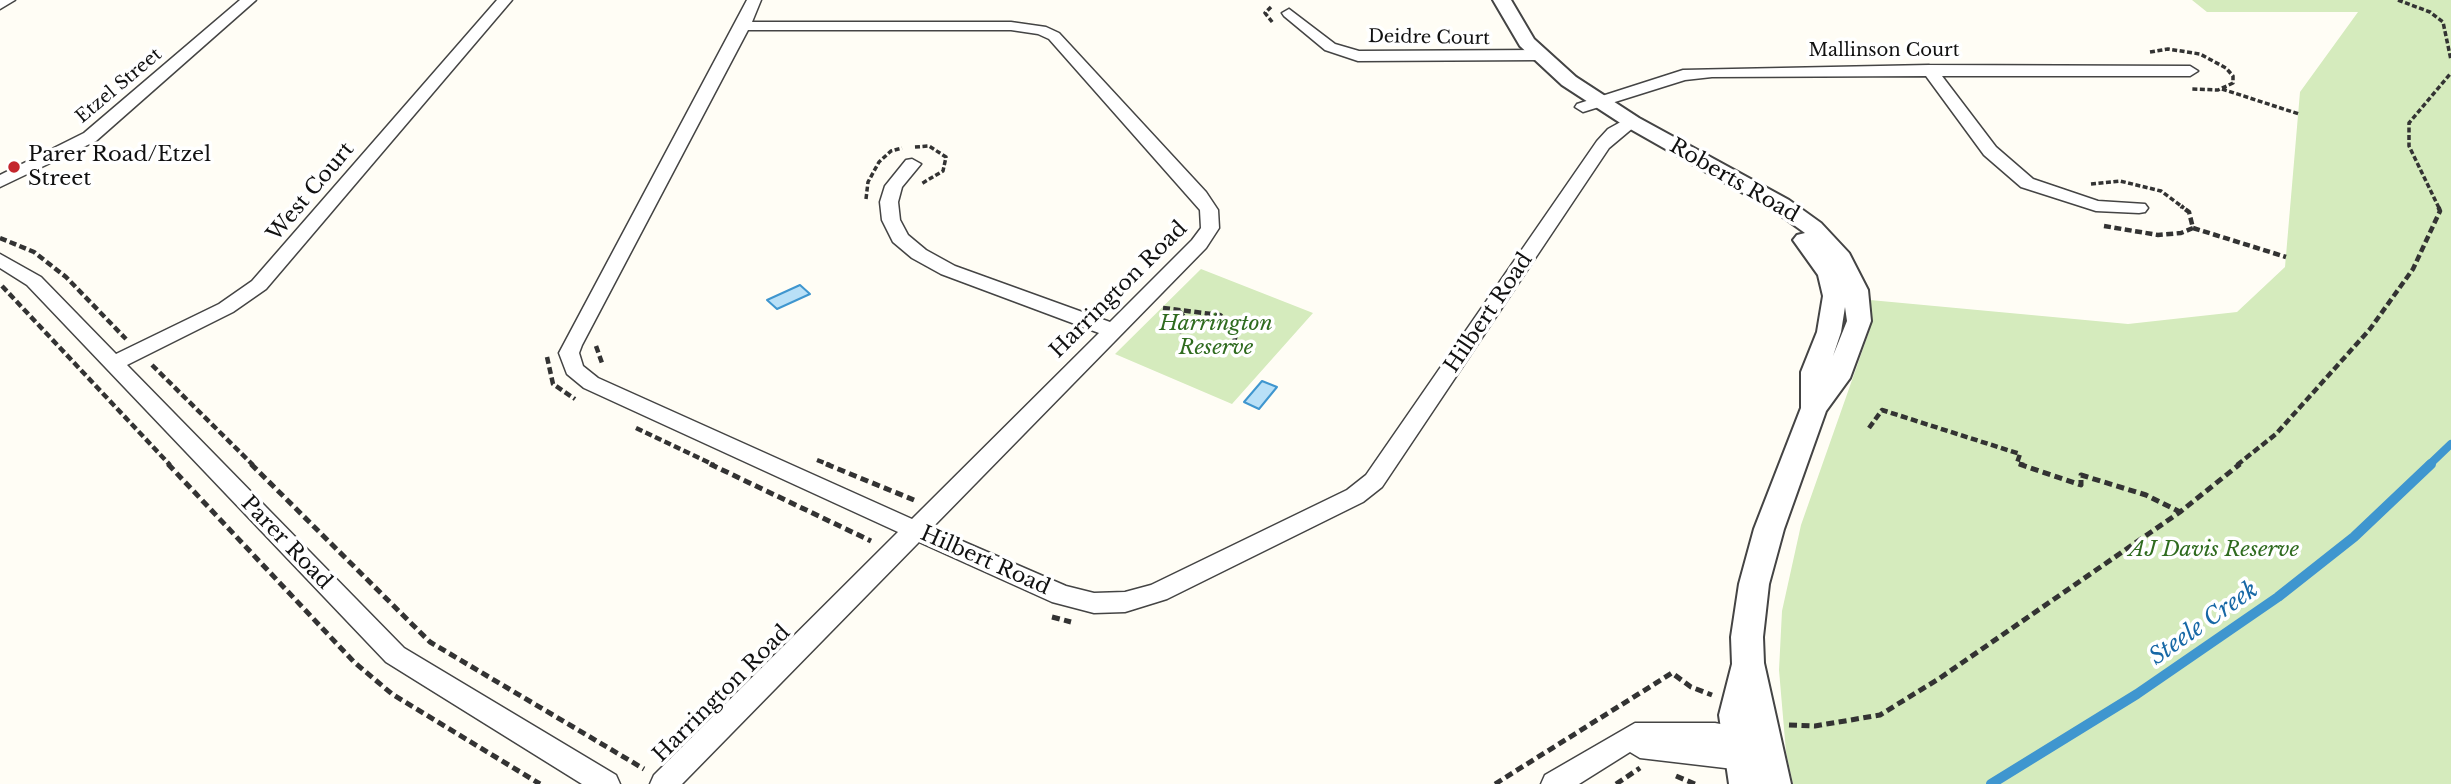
<!DOCTYPE html>
<style>
body{margin:0}
canvas{display:block;background:#fffdf5}
</style>
<canvas width="2451" height="784"></canvas>
<script>
const c = document.querySelector('canvas').getContext('2d');
c.lineJoin = 'round';
function paint(path, color) { c.fillStyle = color; c.fill(path, 'evenodd'); }
const shape = rows => new Path2D(rows.map(r => 'M' + r).join(''));
function trace(path, color, width, dash) { c.strokeStyle = color; c.lineWidth = width; c.lineCap = dash ? 'butt' : 'round'; c.setLineDash(dash || []); c.stroke(path); }
function drawText(font, color, halo, rows, align = 'center') {
  c.font = font + ' "Libre Baskerville",serif'; c.lineWidth = 7; c.setLineDash([]); c.textBaseline = 'middle'; c.strokeStyle = halo; c.fillStyle = color; for (const [text, x, y, turn = 0] of rows) {
    c.save(); c.translate(x, y); c.rotate((+turn || 0) * Math.PI / 180); c.textAlign = isNaN(turn) ? turn : align; if (halo) c.strokeText(text, 0, 0); c.fillText(text, 0, 0); c.restore();
  }
}
const green = shape([
 [2192,0,2451,0,2451,784,1793,784,1786,752,1779,670,1782,611,1801,525,1870,329,1870,300,2128,324,2237,312,2285,267,2300,92,2358,12,2207,12],
 [1201,269,1313,313,1232,404,1115,354]
]);
const water = shape([
 [800,285,810,294,777,309,767,300,800,285],
 [1262,381,1277,387,1259,409,1244,402,1262,381]
]);
const streamFar1 = shape([
 [2429,465,2451,444]
]);
const stream = shape([
 [1991,784,2137,694,2278,597,2354,537,2431,464]
]);
const pathFar2 = shape([
 [2398,0,2430,12,2443,22,2451,60],
 [1271,7,1265,13,1273,23],
 [2150,52,2168,49,2200,54,2226,68,2233,76,2233,83,2218,90,2191,89],
 [2222,89,2299,114],
 [915,147,929,146,946,157,943,171,921,184],
 [2091,184,2120,181,2161,191,2184,208],
 [866,199,868,182,879,162,891,151,902,148],
 [2439,208,2409,146,2409,123,2451,73]
]);
const pathFar1 = shape([
 [2104,226,2158,235,2181,233,2193,228,2189,212,2181,206],
 [2193,228,2286,257],
 [0,238,34,252,66,277,126,339],
 [2,286,170,465],
 [1163,308,1220,315,1233,326,1236,335,1233,345,1238,348],
 [1179,311,1185,318,1180,329,1182,333],
 [596,346,602,363],
 [547,357,553,384,575,399],
 [152,365,253,465],
 [636,428,714,465],
 [1869,428,1882,410,2020,454,2017,463,2024,465],
 [817,460,830,465],
 [2237,465,2276,434,2370,329,2413,269,2440,211,2438,206]
]);
const path = shape([
 [168,464,354,662,392,694,540,784],
 [251,464,430,642,644,769],
 [710,464,871,541],
 [826,464,914,500],
 [2019,464,2081,485,2081,475,2146,495,2180,512],
 [1052,617,1071,622],
 [1789,725,1815,726,1880,715,1940,678,2180,512,2240,464],
 [1676,776,1695,784],
 [1495,784,1672,673,1691,687,1712,695],
 [1616,784,1640,768]
]);
const minor = shape([
 [0,0,15,0,0,9,0,0],
 [240,0,256,0,96,141,0,187,0,175,84,133,240,0],
 [497,0,512,0,266,289,233,312,127,365,404,648,616,775,620,784,582,784,386,662,27,285,0,268,0,254,41,277,116,354,219,304,252,281,497,0],
 [747,0,761,0,752,22,1011,22,1046,27,1059,33,1206,192,1218,210,1219,228,1206,248,932,528,1066,586,1094,593,1125,592,1151,585,1347,490,1366,475,1597,141,1608,129,1626,119,1638,119,1640,122,1609,148,1382,487,1363,502,1167,599,1125,612,1094,613,1052,602,919,542,682,784,650,784,654,775,898,532,584,388,567,374,559,353,747,0],
 [748,30,1011,30,1038,34,1049,39,1200,210,1201,228,1192,240,1110,322,955,266,926,250,908,235,900,220,898,202,902,187,921,164,912,159,906,160,885,186,880,202,882,220,893,242,912,258,941,274,1099,333,912,519,598,378,583,366,579,353,582,345,748,30],
 [1289,9,1335,44,1359,51,1540,50,1548,55,1540,60,1358,61,1325,50,1284,16,1282,13,1289,9],
 [1929,65,2190,66,2198,71,2190,76,1942,76,1996,147,2033,179,2098,201,2145,204,2148,208,2145,212,2139,213,2096,211,2021,187,1984,155,1926,76,1712,77,1685,80,1583,112,1575,107,1577,104,1683,70,1929,65],
 [1635,723,1715,723,1748,729,1758,733,1767,752,1763,760,1742,770,1640,758,1630,752,1579,784,1541,784,1545,775,1635,723]
]);
const tertiary = shape([
 [1493,0,1511,0,1534,39,1576,77,1639,118,1789,200,1821,223,1849,253,1868,290,1871,321,1850,378,1826,411,1784,529,1769,584,1763,637,1764,663,1791,784,1729,784,1719,715,1732,664,1731,637,1739,584,1754,529,1801,408,1801,372,1817,332,1823,296,1818,275,1793,240,1797,235,1805,233,1773,210,1625,126,1562,85,1520,46,1493,0],
 [1845,307,1847,321,1833,356,1841,332,1845,307]
]);
const markers = [
 [14,167,7,"#c4262e"]
];
const farStreetnames = [
 ["Deidre Court",1429,38,1],
 ["Mallinson Court",1884,51],
 ["Etzel Street",119,86,-40]
];
const poiNames = [
 ["Parer Road/Etzel",28,155],
 ["Street",28,179]
];
const streetNames = [
 ["Roberts Road",1734,181,30],
 ["West Court",311,192,-50],
 ["Harrington Road",1119,290,-45],
 ["Hilbert Road",1489,313,-56],
 ["Parer Road",286,543,46],
 ["Hilbert Road",985,561,24],
 ["Harrington Road",722,694,-45]
];
const parkNames = [
 ["Harrington",1216,324],
 ["Reserve",1216,348],
 ["AJ Davis Reserve",2214,550]
];
const waterNames = [
 ["Steele Creek",2204,624,-35]
];
paint(green, '#d5ebbd');
paint(water, '#b9e0f7');
trace(water, '#3f96cf', 2);
trace(streamFar1, '#3f96cf', 8);
trace(stream, '#3f96cf', 10);
trace(minor, '#444', 3);
trace(tertiary, '#444', 4);
trace(pathFar2, '#333', 3.5, [5, 2.5]);
trace(pathFar1, '#333', 4.5, [7, 3.5]);
trace(path, '#333', 5, [8, 4.5]);
paint(minor, '#fff');
paint(tertiary, '#fff');
for (const [x, y, r, color] of markers) { const dot = new Path2D(); dot.arc(x, y, r, 0, 2 * Math.PI); c.fillStyle = color; c.fill(dot); trace(dot, '#fff', 2.5); }
drawText('18px', '#111', '#fff', farStreetnames);
drawText('21px', '#111', '#fff', poiNames, 'left');
drawText('21px', '#111', '#fff', streetNames);
drawText('italic 21px', '#2f6b1f', '#fff', parkNames);
drawText('italic 23px', '#1768a6', '#fff', waterNames);
</script>
